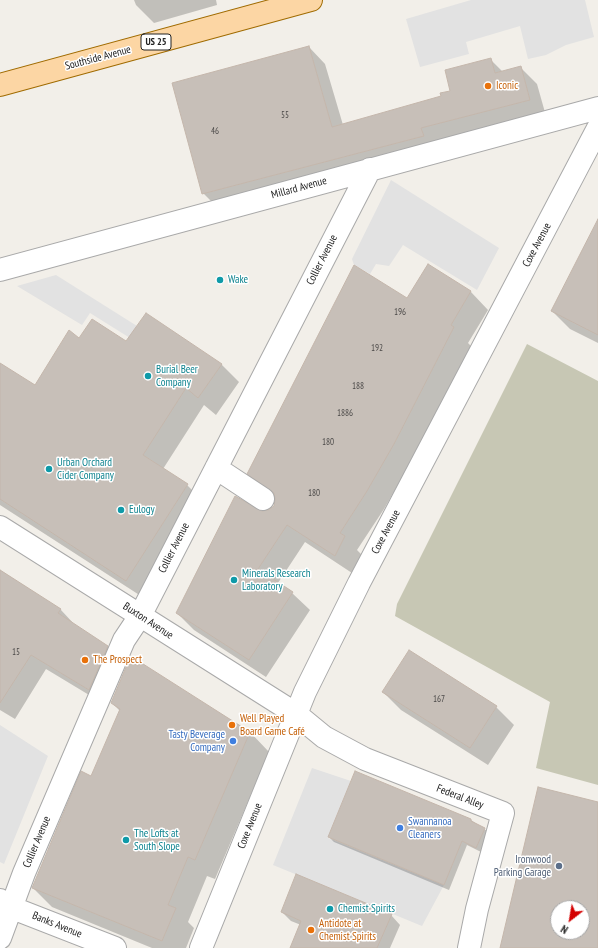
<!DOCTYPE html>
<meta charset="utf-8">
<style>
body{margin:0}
#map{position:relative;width:598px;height:948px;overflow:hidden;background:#f2efe9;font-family:"PT Sans Narrow",sans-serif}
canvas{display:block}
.north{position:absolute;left:550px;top:900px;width:40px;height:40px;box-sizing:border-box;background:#fff;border:1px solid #a7a7a7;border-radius:50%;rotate:211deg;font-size:11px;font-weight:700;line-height:16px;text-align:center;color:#222}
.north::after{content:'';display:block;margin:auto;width:14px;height:18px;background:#d40000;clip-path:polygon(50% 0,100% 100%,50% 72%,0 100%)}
</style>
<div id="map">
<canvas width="598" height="948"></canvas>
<div class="north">N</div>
</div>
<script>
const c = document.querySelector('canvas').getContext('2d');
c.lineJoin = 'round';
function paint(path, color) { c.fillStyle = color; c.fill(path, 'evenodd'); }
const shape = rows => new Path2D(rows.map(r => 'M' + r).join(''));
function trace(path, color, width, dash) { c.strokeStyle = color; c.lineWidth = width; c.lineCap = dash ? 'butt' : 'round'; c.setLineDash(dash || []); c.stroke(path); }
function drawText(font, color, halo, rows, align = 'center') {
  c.font = font + ' "PT Sans Narrow",sans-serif'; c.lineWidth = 3; c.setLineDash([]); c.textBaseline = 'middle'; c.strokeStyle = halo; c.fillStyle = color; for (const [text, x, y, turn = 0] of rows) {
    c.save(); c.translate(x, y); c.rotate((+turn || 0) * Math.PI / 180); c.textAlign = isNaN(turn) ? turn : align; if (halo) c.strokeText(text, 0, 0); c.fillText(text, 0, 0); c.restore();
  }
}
const construction = shape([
 [527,344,598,381,598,785,536,768,550,702,395,616,397,604]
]);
const parking = shape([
 [471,0,585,0,594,37,566,45,546,55,528,59,520,26,466,42,469,54,420,67,406,19],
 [391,180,499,248,477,290,403,245,389,266,376,264,370,274,354,265,352,259],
 [56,275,137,326,130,338,90,313,82,325,17,286],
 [0,725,48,756,4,864,0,862],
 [312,768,351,781,328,838,444,885,422,926,273,865]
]);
const shadow = shape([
 [134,0,216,0,217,5,154,23,136,5],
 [309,47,325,64,343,125,442,97,452,91,490,59,503,72,521,68,537,84,546,116,220,210,203,193],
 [598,222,598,343,570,329,552,311],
 [428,265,471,292,488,310,468,343,471,346,411,462,384,509,357,550,362,555,352,573,305,542,278,583,292,593,310,610,266,677,194,630,177,613,262,512,269,511,274,506,276,498,248,473,407,299],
 [80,339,127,343,221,364,239,382,216,415,204,405,163,469,187,485,205,503,144,598,0,505,0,364,35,387],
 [0,570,61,610,75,625,107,646,122,661,104,704,46,669,15,719,0,710],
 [140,664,250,732,269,752,215,879,207,876,188,922,194,928,186,948,152,948,52,907,33,888,92,777,120,711,112,703],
 [383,692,496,707,514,725,488,765,401,710],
 [471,820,490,833,481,852,467,845,449,890,334,842,329,837],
 [282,912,391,915,400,925,390,948,291,948,301,925,291,921]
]);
const building = shape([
 [309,46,332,127,441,96,440,93,450,91,445,70,491,58,495,73,521,66,530,100,421,128,424,136,202,194,172,83,309,46],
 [598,219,598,335,551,311,598,219],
 [428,264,471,291,451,325,454,327,394,444,367,491,340,533,345,536,335,556,287,525,258,569,293,592,249,660,176,613,235,496,262,511,268,510,274,506,275,499,274,493,247,474,354,265,407,298,428,264],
 [146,313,222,364,198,398,186,388,143,455,188,484,126,581,0,499,0,363,35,385,69,330,79,338,92,319,126,341,146,313],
 [0,570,61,609,58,613,108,646,89,690,31,655,0,703,0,570],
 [409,650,497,706,470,748,382,692,409,650],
 [129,660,138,666,140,662,250,732,195,860,188,857,168,905,176,908,162,941,32,888,81,771,91,776,120,709,111,703,129,660],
 [355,771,471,819,471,821,485,828,476,848,462,841,444,885,328,837,355,771],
 [538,787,598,802,598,948,500,948,538,787],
 [558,908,582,908,582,932,558,932,558,908],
 [296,874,392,914,377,948,290,948,301,921,281,912,296,874]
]);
const minor = shape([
 [0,270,598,108],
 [216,468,263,499],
 [0,527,296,714,324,737,365,759,503,813,477,909,469,948],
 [0,900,10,907,115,948],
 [0,938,24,873,124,640,140,616,370,169],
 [201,948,305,692,359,583,598,128]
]);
const major = shape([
 [0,85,311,0]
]);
const markers = [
 [488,86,4,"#e8710a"],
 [220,280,4,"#0f9aa8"],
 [148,376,4,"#0f9aa8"],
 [49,469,4,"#0f9aa8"],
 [121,510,4,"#0f9aa8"],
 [234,580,4,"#0f9aa8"],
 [85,660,4,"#e8710a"],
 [232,725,4,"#e8710a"],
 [233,741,4,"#3f7fe0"],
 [400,828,4,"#3f7fe0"],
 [126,840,4,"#0f9aa8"],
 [559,866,4,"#5c6f8a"],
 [330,909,4,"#0f9aa8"],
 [311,930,4,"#e8710a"]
];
const numberNames = [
 ["55",285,115],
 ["46",215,131],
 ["196",400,312],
 ["192",377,348],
 ["188",358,386],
 ["1886",345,413],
 ["180",328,442],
 ["180",314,493],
 ["15",16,652],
 ["167",439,699]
];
const shields = [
 [156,42,30]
];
const shieldNames = [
 ["US 25",156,42]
];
const streetNames = [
 ["Southside Avenue",98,58,-15],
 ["Millard Avenue",299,188,-15],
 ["Coxe Avenue",537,245,-62],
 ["Collier Avenue",322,260,-63],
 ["Coxe Avenue",386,532,-62],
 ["Collier Avenue",174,548,-63],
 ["Buxton Avenue",148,621,33],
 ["Federal Alley",460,797,21],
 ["Coxe Avenue",250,826,-68],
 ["Collier Avenue",37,842,-67],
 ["Banks Avenue",57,925,22]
];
const foodNames = [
 ["Iconic",496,86],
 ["The Prospect",93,660],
 ["Well Played",240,719],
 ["Board Game Café",240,732],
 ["Antidote at",319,924],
 ["Chemist Spirits",319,937]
];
const cultureNames = [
 ["Wake",228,280],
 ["Burial Beer",156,370],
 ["Company",156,383],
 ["Urban Orchard",57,463],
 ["Cider Company",57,476],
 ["Eulogy",129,510],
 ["Minerals Research",242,574],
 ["Laboratory",242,587],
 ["The Lofts at",134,834],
 ["South Slope",134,847],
 ["Chemist Spirits",338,909]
];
const shopNames = [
 ["Tasty Beverage",225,735],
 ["Company",225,748],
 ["Swannanoa",408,822,"left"],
 ["Cleaners",408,835,"left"]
];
const serviceNames = [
 ["Ironwood",551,860],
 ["Parking Garage",551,873]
];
paint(construction, '#c7c7b4');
paint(parking, '#e2e2e2');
paint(shadow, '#0003');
paint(building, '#c7bfb8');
trace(building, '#c4b6ab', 1);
trace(minor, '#a9a9a9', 24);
trace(major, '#a06b00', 24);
trace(minor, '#fff', 22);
trace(major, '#fcd6a4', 22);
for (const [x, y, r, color] of markers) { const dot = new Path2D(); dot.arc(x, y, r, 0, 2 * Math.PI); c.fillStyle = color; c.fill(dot); trace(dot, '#fff', 1.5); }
drawText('9px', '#4b4948', null, numberNames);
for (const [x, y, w] of shields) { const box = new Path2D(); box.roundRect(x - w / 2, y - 8, w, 16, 3); c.fillStyle = '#fff'; c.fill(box); trace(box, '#222', 1); }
drawText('bold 10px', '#222', null, shieldNames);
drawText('11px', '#222', '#fff', streetNames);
drawText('11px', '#c56008', '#fff', foodNames, 'left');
drawText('11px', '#0d838f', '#fff', cultureNames, 'left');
drawText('11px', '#366cbe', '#fff', shopNames, 'right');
drawText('11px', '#4e5e75', '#fff', serviceNames, 'right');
</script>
